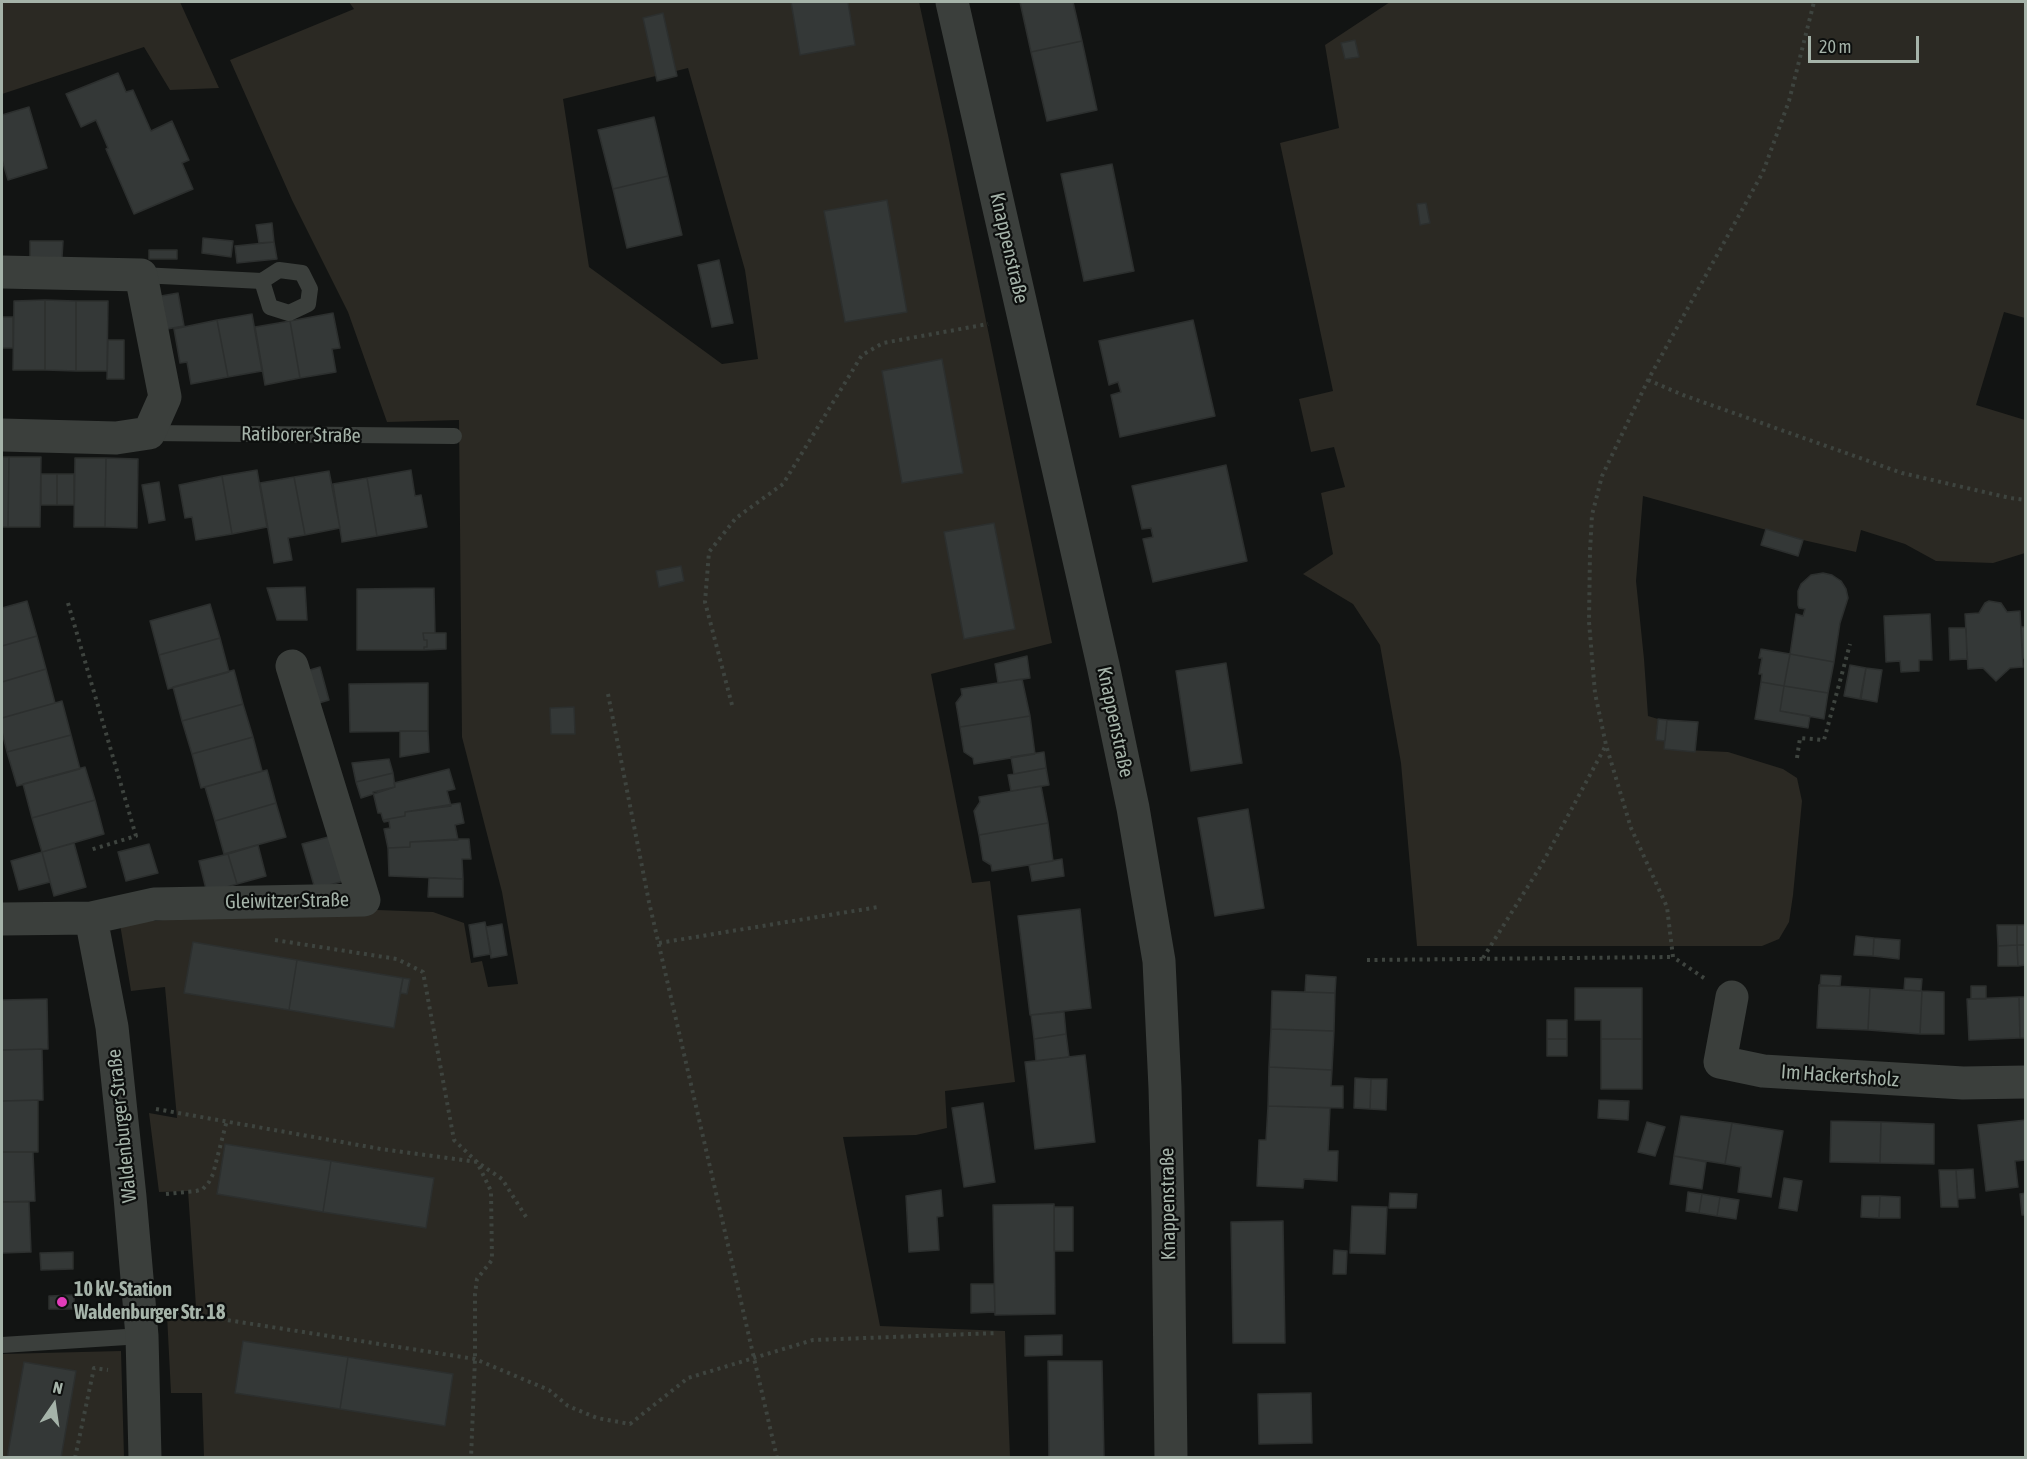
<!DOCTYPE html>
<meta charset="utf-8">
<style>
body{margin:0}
#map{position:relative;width:2027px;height:1459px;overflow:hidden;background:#121413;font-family:"Asap Condensed",sans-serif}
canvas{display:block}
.frame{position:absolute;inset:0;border:3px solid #a5b3a9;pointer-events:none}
.north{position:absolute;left:24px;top:1375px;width:60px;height:60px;-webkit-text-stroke:4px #0d0f0e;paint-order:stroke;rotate:13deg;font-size:16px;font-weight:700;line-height:24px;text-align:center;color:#a5b3a9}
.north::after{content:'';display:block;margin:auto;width:21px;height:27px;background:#a5b3a9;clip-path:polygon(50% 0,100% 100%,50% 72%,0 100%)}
.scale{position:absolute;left:1808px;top:36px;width:111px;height:27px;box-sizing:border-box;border:3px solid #a5b3a9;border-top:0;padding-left:8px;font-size:18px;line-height:21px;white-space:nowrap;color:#a5b3a9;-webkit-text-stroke:4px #0d0f0e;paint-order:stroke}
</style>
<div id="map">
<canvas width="2027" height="1459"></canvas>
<div class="frame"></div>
<div class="north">N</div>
<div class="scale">20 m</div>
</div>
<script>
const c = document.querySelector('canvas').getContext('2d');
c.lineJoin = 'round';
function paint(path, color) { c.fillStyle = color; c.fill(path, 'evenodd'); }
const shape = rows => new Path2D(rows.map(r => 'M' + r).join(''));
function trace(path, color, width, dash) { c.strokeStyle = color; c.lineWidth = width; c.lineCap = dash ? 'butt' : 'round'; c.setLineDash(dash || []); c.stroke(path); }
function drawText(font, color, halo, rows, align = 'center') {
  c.font = font + ' "Asap Condensed",sans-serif'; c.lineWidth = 4.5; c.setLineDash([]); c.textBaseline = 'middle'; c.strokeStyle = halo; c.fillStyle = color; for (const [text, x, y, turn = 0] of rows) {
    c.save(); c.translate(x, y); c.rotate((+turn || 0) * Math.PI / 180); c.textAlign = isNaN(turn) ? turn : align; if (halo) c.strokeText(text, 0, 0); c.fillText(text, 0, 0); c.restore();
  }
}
const green = shape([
 [2,2,180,2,219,88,170,90,144,47,2,94],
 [349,2,919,2,948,135,1052,643,931,674,972,883,990,881,1015,1082,945,1091,947,1128,916,1135,843,1137,880,1326,1005,1331,1010,1457,204,1457,202,1393,171,1393,167,1315,197,1321,188,1191,159,1192,149,1113,177,1118,165,987,131,991,120,924,227,914,350,909,433,912,464,923,471,963,482,961,488,987,518,984,502,892,462,737,459,420,387,422,348,312,292,200,230,60,354,9],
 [688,68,745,270,758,359,722,364,589,267,563,99],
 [1390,2,2025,2,2025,318,2004,312,1976,405,2025,420,2025,553,1993,563,1936,561,1905,544,1861,530,1856,552,1803,540,1643,496,1636,581,1644,659,1648,716,1658,719,1656,740,1665,741,1665,749,1728,752,1783,769,1797,778,1802,801,1793,895,1789,922,1779,939,1762,946,1417,946,1401,763,1380,645,1353,604,1303,574,1333,554,1321,493,1345,487,1334,447,1311,452,1299,399,1333,391,1280,143,1339,128,1325,45],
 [121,1351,124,1457,2,1457,2,1354]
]);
const building = shape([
 [791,2,848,2,855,45,800,55,791,2],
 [1020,2,1073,2,1082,41,1031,52,1020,2],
 [663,13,677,76,657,81,643,18,663,13],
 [1355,40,1359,57,1345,59,1341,43,1355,40],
 [1082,41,1097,110,1047,121,1031,52,1082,41],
 [118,73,126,92,133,90,151,131,172,121,189,160,182,163,193,189,134,214,106,149,108,148,96,120,81,127,66,94,118,73],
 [29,107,47,168,8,180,2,160,2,115,29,107],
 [654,117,668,176,613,189,598,130,654,117],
 [1112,164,1134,271,1084,281,1061,174,1112,164],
 [668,176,682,235,627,248,613,189,668,176],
 [887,200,907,312,845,322,824,211,887,200],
 [1426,203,1430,223,1420,225,1417,204,1426,203],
 [272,223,274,242,259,243,256,225,272,223],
 [203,238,233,241,231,257,202,253,203,238],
 [30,241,63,241,62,258,30,257,30,241],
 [274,242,277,259,237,263,235,246,274,242],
 [149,250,177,250,177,259,149,259,149,250],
 [719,260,733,323,712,327,698,265,719,260],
 [178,293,184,326,167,329,161,296,178,293],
 [45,300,45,370,13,370,14,301,45,300],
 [45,300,76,301,76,371,45,370,45,300],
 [76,301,108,301,107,371,76,371,76,301],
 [333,313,340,348,332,349,336,372,300,378,290,321,333,313],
 [252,314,262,371,228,377,217,320,252,314],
 [2,317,13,317,13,348,2,348,2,317],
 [217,320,228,377,191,384,187,362,180,363,174,329,217,320],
 [1193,320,1215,416,1120,437,1111,395,1121,392,1118,382,1109,385,1099,341,1193,320],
 [290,321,300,378,265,385,255,327,290,321],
 [108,340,124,340,124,379,107,379,108,340],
 [942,359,963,473,902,483,882,371,942,359],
 [2,457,9,457,8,527,2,527,2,457],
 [9,457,41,457,40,527,8,527,9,457],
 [75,458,106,458,105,527,74,527,75,458],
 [106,458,138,459,137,528,105,527,106,458],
 [1226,465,1247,561,1153,582,1143,539,1153,537,1151,528,1142,529,1132,486,1226,465],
 [257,470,267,527,232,534,222,476,257,470],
 [411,470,415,496,421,495,427,527,377,536,367,478,411,470],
 [329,471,340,528,305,535,294,477,329,471],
 [41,474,57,474,57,505,41,505,41,474],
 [57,474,74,474,74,505,57,505,57,474],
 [222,476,232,534,196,540,192,517,185,518,179,485,222,476],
 [294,477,305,535,288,538,292,560,274,563,260,483,294,477],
 [367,478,377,536,342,542,333,484,367,478],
 [159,482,165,520,149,523,142,485,159,482],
 [994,523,1015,629,964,639,944,532,994,523],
 [1766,529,1803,540,1798,556,1761,545,1766,529],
 [681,566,684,581,659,587,656,571,681,566],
 [1823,573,1832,575,1841,581,1846,589,1848,598,1840,623,1834,662,1790,654,1796,614,1803,616,1805,609,1799,608,1798,605,1798,591,1801,584,1811,575,1823,573],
 [305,587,307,620,277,620,267,588,305,587],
 [434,588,435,633,423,633,424,640,427,640,427,647,424,647,424,650,357,650,357,589,434,588],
 [27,601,37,636,2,646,2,608,27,601],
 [1989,601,2001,603,2007,612,2020,611,2023,667,2010,668,1996,681,1983,668,1968,669,1965,614,1979,613,1985,603,1989,601],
 [210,604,220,638,159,655,150,621,210,604],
 [1930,614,1932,660,1919,660,1919,671,1901,672,1900,661,1886,662,1884,616,1930,614],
 [2021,627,2026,627,2026,658,2023,658,2021,627],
 [1949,628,1966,628,1967,659,1950,660,1949,628],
 [423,633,446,633,446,649,424,650,424,647,427,647,427,640,424,640,423,633],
 [37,636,46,669,2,682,2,646,37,636],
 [220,638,229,672,168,689,159,655,220,638],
 [1761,649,1790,654,1784,686,1761,682,1762,674,1759,674,1762,658,1759,658,1761,649],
 [1790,654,1834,662,1828,693,1784,686,1790,654],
 [1027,656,1030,678,998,683,995,664,1027,656],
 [1226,663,1242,763,1191,771,1176,671,1226,663],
 [1850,665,1866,668,1860,699,1844,696,1850,665],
 [320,667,329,700,312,705,303,672,320,667],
 [1866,668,1882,670,1877,702,1861,699,1866,668],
 [46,669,55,703,2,718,2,682,46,669],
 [234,670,243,704,182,721,173,687,234,670],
 [1022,679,1030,716,960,727,956,703,962,695,961,689,1022,679],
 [1761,682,1784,686,1780,711,1810,716,1808,728,1755,719,1761,682],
 [428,683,428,731,350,732,349,684,428,683],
 [1784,686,1828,693,1824,719,1780,711,1784,686],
 [62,701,71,735,7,752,2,732,2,718,62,701],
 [243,704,253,737,192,754,182,721,243,704],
 [574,707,575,734,551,734,550,708,574,707],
 [1030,716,1035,754,974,764,973,758,964,752,960,727,1030,716],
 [1658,719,1667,720,1665,741,1656,740,1658,719],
 [1667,720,1698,722,1695,752,1664,749,1667,720],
 [400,731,428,731,429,752,400,757,400,731],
 [71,735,80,769,17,786,7,752,71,735],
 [253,737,262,771,201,788,192,754,253,737],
 [1044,752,1046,768,1014,774,1011,757,1044,752],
 [389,759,393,773,356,782,352,763,389,759],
 [85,767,95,800,32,818,23,784,85,767],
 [1046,768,1049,785,1011,791,1008,775,1046,768],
 [449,769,455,789,447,791,451,806,405,812,405,816,383,820,381,813,378,813,373,792,395,787,394,783,449,769],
 [267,770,276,803,215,821,205,787,267,770],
 [393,773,395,787,361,798,356,782,393,773],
 [1041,786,1048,823,979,835,974,811,980,802,979,797,1041,786],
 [95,800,104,834,42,852,32,818,95,800],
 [276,803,286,837,224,854,215,821,276,803],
 [460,803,464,823,455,825,458,840,410,842,410,847,388,848,384,829,390,828,389,821,384,822,383,820,405,816,405,812,460,803],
 [1248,809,1264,908,1215,916,1198,818,1248,809],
 [1048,823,1053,861,992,871,991,865,983,860,979,835,1048,823],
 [332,836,344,881,315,889,302,844,332,836],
 [458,839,469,839,471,859,462,859,463,879,389,876,388,848,410,847,410,842,458,839],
 [74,843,86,887,54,896,42,852,74,843],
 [149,844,158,873,126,881,118,852,149,844],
 [258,845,266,876,237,884,228,854,258,845],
 [42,852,50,882,19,890,11,861,42,852],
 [228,854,237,884,207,893,199,861,228,854],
 [1062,859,1064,876,1032,881,1029,865,1062,859],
 [429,878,463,879,463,897,428,897,429,878],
 [1080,909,1091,1008,1030,1015,1018,916,1080,909],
 [485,922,491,954,474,957,469,925,485,922],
 [502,924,507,955,491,958,486,927,502,924],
 [1997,925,2017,925,2017,945,1998,946,1997,925],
 [2017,925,2026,925,2026,945,2017,945,2017,925],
 [1856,936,1874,938,1873,956,1854,955,1856,936],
 [1874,938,1900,940,1899,959,1873,956,1874,938],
 [193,942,297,960,289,1010,184,993,193,942],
 [2017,945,2026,945,2026,965,2018,966,2017,945],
 [2017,945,2018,966,1998,966,1998,946,2017,945],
 [297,960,403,978,394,1028,289,1010,297,960],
 [1306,975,1336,977,1335,993,1305,992,1306,975],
 [1821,975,1841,976,1840,986,1820,986,1821,975],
 [403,978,410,979,407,994,400,993,403,978],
 [1905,978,1922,979,1921,991,1904,990,1905,978],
 [1819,985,1870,988,1868,1030,1817,1028,1819,985],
 [1971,986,1986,986,1986,999,1971,999,1971,986],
 [1575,988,1642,988,1642,1039,1601,1039,1601,1020,1575,1020,1575,988],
 [1870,988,1922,991,1920,1034,1868,1030,1870,988],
 [1272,991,1335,993,1334,1031,1271,1029,1272,991],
 [1922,991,1944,992,1944,1034,1920,1034,1922,991],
 [2019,997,2026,997,2026,1038,2020,1038,2019,997],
 [2019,997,2020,1038,1969,1040,1967,999,2019,997],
 [47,999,48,1049,2,1050,2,1000,47,999],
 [1064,1012,1066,1034,1034,1039,1031,1015,1064,1012],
 [1547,1020,1567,1020,1567,1039,1547,1039,1547,1020],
 [1271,1029,1334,1031,1332,1070,1269,1067,1271,1029],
 [1066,1034,1069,1057,1036,1061,1034,1039,1066,1034],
 [1547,1039,1567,1039,1567,1056,1547,1056,1547,1039],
 [1601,1039,1642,1039,1642,1089,1601,1089,1601,1039],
 [42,1049,43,1100,2,1101,2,1050,42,1049],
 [1085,1055,1095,1142,1035,1149,1025,1062,1085,1055],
 [1269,1067,1332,1070,1331,1086,1343,1086,1343,1108,1268,1106,1269,1067],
 [1355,1078,1371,1079,1370,1109,1354,1108,1355,1078],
 [1371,1079,1387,1079,1386,1110,1370,1109,1371,1079],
 [38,1100,38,1152,2,1152,2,1101,38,1100],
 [1599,1100,1629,1101,1628,1120,1598,1118,1599,1100],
 [983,1103,995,1182,964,1187,952,1108,983,1103],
 [1268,1106,1330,1108,1328,1151,1338,1151,1337,1181,1304,1179,1303,1188,1257,1186,1259,1140,1266,1140,1268,1106],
 [1681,1116,1732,1123,1725,1164,1674,1156,1681,1116],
 [2026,1120,2026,1160,2015,1161,2018,1187,1986,1191,1978,1125,2026,1120],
 [1831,1121,1881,1122,1880,1163,1830,1162,1831,1121],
 [1647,1122,1665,1127,1655,1156,1638,1152,1647,1122],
 [1881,1122,1934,1124,1934,1164,1880,1163,1881,1122],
 [1732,1123,1783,1131,1771,1197,1738,1192,1741,1167,1725,1164,1732,1123],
 [225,1144,331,1161,323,1212,217,1194,225,1144],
 [2,1152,33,1152,35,1201,2,1202,2,1152],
 [1674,1156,1706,1162,1702,1189,1670,1184,1674,1156],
 [331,1161,434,1178,426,1228,323,1212,331,1161],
 [1973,1169,1975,1198,1958,1199,1956,1170,1973,1169],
 [1939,1170,1956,1170,1958,1207,1941,1207,1939,1170],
 [1784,1178,1802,1181,1797,1211,1779,1208,1784,1178],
 [941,1190,943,1216,937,1217,939,1250,909,1252,906,1196,941,1190],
 [1688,1192,1702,1194,1699,1213,1686,1211,1688,1192],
 [1390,1193,1417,1194,1416,1208,1389,1208,1390,1193],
 [2026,1193,2026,1215,2022,1215,2020,1194,2026,1193],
 [1702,1194,1720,1197,1717,1216,1699,1213,1702,1194],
 [1862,1196,1880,1196,1879,1218,1861,1217,1862,1196],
 [1880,1196,1900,1197,1900,1218,1879,1218,1880,1196],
 [1720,1197,1739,1200,1736,1219,1717,1216,1720,1197],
 [2,1202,29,1202,31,1252,2,1253,2,1202],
 [1054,1204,1055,1314,995,1315,993,1205,1054,1204],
 [1352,1206,1387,1207,1385,1254,1350,1253,1352,1206],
 [1054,1207,1073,1207,1073,1251,1054,1251,1054,1207],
 [1283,1221,1285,1343,1233,1343,1231,1222,1283,1221],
 [1334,1250,1347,1251,1346,1274,1333,1274,1334,1250],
 [73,1252,73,1269,41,1270,40,1253,73,1252],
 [971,1284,994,1284,995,1312,971,1313,971,1284],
 [74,1295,74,1309,49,1309,49,1296,74,1295],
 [1062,1335,1062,1355,1025,1356,1025,1336,1062,1335],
 [243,1341,348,1357,340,1409,235,1393,243,1341],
 [348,1357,453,1374,445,1426,340,1409,348,1357],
 [1048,1361,1102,1361,1104,1458,1049,1458,1048,1361],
 [24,1362,76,1371,61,1458,7,1458,24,1362],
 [1311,1393,1312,1443,1259,1444,1258,1394,1311,1393]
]);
const path = shape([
 [1648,380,1683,395,1902,473,2010,498,2026,500],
 [68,603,136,836,90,850],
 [608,694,649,902,777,1458],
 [732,705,705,602,709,552,736,518,783,484,862,355,883,343,988,324],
 [1797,758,1800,738,1824,740,1850,644],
 [275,940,397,959,423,972,454,1140,477,1162,491,1191,492,1260,477,1279,475,1294,475,1359,471,1458],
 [659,943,878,907],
 [1483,958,1542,864,1606,745],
 [1367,960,1673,957],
 [1704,978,1673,957,1667,907,1631,828,1606,745,1595,693,1589,622,1590,551,1592,515,1602,476,1648,380,1763,172,1789,101,1814,2],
 [156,1109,381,1149,477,1162,502,1179,528,1220],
 [166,1194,196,1191,203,1189,209,1182,213,1174,227,1120],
 [176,1312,475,1359,549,1390,568,1406,597,1418,630,1424,688,1378,813,1340,997,1333],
 [75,1458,94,1368,108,1370]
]);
const service = shape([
 [141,275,262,281,270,307,289,313,308,304,310,289,302,273,279,270,262,281],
 [149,433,454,436],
 [2,1345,142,1336]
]);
const minor = shape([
 [952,2,1103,665,1133,808,1159,961,1165,1088,1168,1207,1171,1458],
 [2,272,141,275,165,397,149,433,116,438,2,435],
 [91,918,112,1027,130,1197,142,1336,145,1458],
 [2,919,91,918,154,904,364,900,292,666],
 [1732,997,1720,1062,1763,1071,1963,1083,2026,1082]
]);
const markers = [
 [62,1302,6,"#e23cba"]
];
const streetNames = [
 ["Knappenstraße",1009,248,77],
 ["Ratiborer Straße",301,435,1],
 ["Knappenstraße",1115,722,78],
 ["Gleiwitzer Straße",287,901,-1],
 ["Im Hackertsholz",1840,1076,4],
 ["Waldenburger Straße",122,1126,-96],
 ["Knappenstraße",1168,1204,-91]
];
const poiNames = [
 ["10 kV-Station",74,1290],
 ["Waldenburger Str. 18",74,1313]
];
paint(green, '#2b2923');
paint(building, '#343837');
trace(building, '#2c2f2e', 1.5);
trace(path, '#3e443f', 4, [3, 4.5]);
trace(service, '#3b3f3c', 16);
trace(minor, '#3b3f3c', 33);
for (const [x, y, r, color] of markers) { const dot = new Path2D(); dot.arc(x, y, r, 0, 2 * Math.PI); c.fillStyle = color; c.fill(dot); trace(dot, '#0d0f0e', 2); }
drawText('20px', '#a5b3a9', '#0d0f0e', streetNames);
drawText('bold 20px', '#a5b3a9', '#0d0f0e', poiNames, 'left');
</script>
